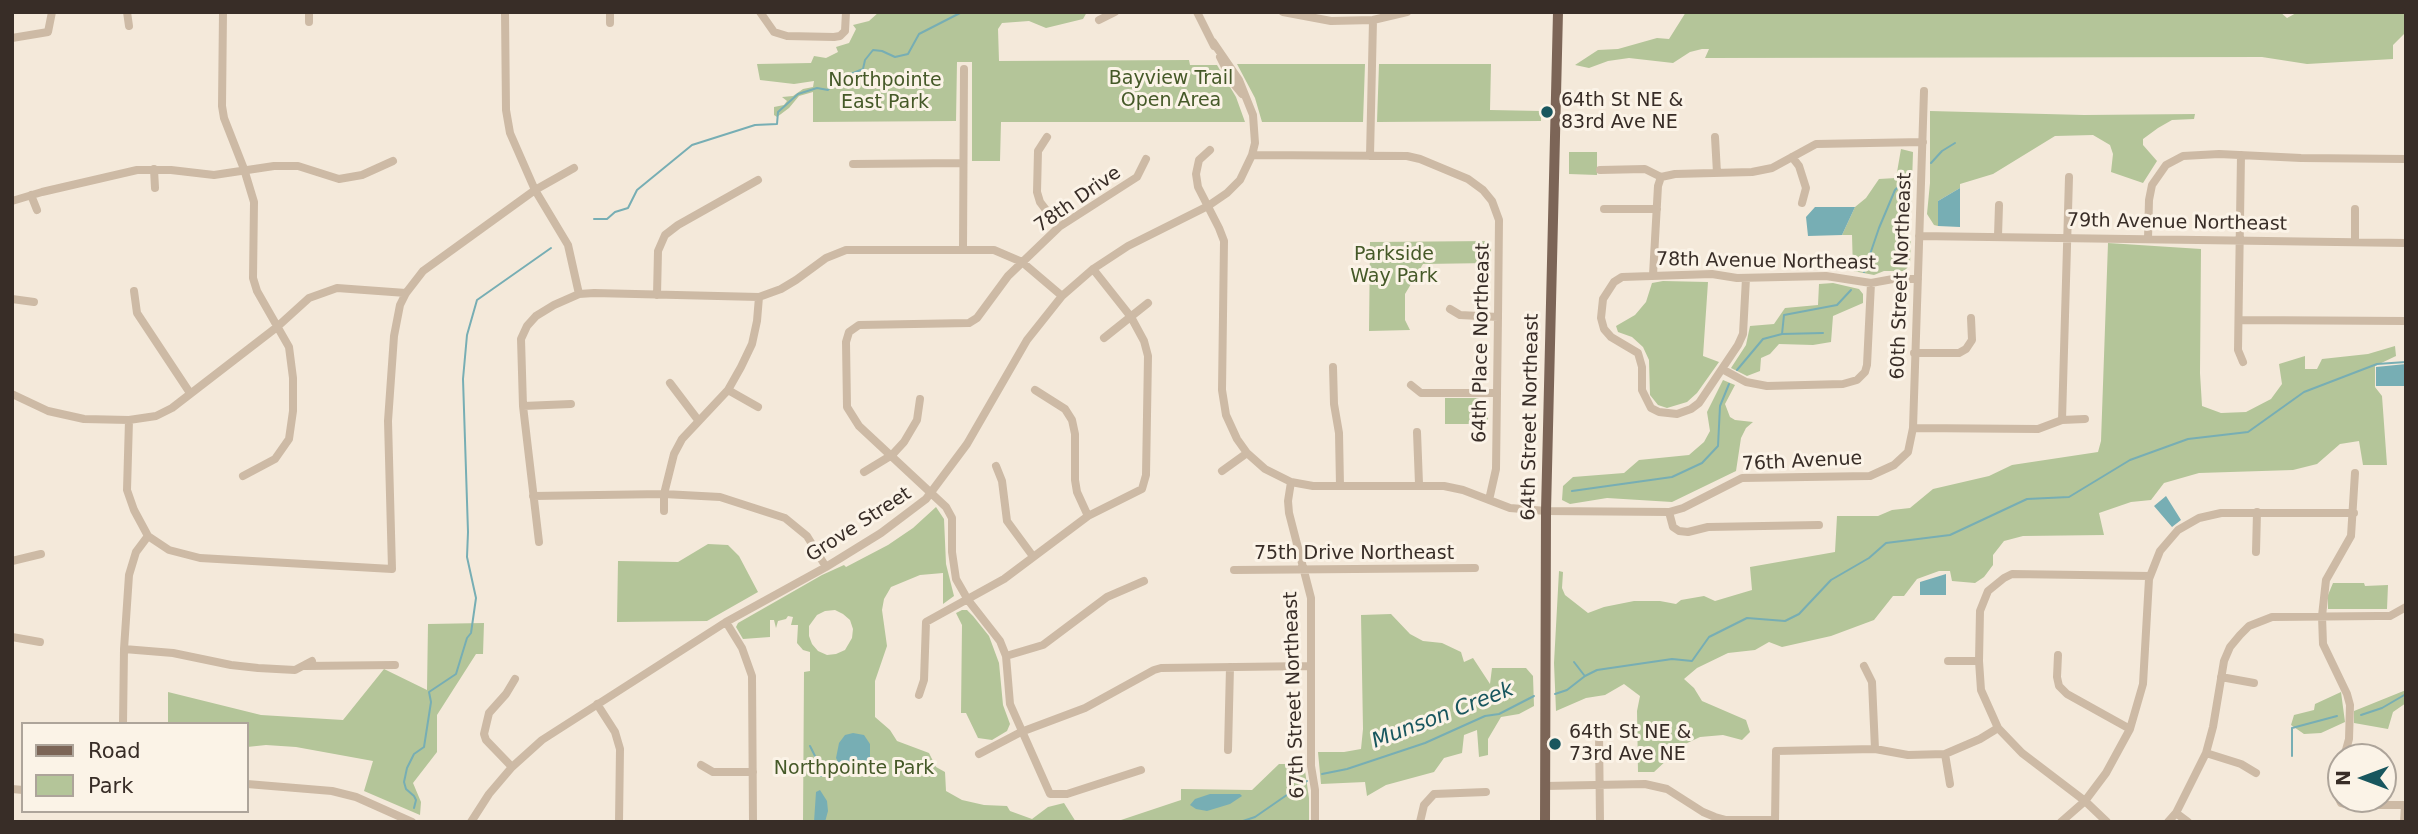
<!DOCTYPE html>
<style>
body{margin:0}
#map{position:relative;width:2418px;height:834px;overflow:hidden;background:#f4e9da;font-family:"DejaVu Sans",sans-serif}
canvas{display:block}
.frame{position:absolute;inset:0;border:14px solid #382d27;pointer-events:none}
.legend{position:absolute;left:21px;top:722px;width:228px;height:91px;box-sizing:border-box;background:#fbf3e7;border:2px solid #ada49a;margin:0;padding:9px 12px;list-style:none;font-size:21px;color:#382d27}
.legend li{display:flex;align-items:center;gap:14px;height:35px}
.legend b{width:35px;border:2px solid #ada49a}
.north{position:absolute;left:2327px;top:743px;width:70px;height:70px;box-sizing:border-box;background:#fbf3e7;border:2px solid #ada49a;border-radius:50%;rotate:270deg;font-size:19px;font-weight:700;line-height:28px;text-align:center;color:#382d27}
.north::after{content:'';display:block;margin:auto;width:24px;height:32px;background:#18565e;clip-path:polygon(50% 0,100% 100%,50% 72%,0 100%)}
</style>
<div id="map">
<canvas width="2418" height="834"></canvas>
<div class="frame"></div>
<ul class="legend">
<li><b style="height:9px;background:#7c6557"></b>Road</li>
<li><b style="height:19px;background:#b4c599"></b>Park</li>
</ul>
<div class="north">N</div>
</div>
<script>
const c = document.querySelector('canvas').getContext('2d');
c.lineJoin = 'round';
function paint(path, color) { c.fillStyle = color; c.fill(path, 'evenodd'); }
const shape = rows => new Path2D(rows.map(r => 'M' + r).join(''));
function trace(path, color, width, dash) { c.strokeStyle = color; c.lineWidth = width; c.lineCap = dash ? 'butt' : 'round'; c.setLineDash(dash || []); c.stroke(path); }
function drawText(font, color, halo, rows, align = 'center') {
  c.font = font + ' "DejaVu Sans",sans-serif'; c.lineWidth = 6; c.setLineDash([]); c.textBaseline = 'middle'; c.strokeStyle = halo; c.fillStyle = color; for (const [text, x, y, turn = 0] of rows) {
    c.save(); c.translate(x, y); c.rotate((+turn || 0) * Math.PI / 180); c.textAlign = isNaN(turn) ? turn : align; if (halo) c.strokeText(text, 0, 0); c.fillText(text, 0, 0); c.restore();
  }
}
const green = shape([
 [879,12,1087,12,1083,19,1046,28,1029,21,1002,23,998,29,999,61,1189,60,1190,65,1217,65,1236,97,1245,122,1001,122,1000,161,972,161,972,62,957,62,956,121,813,122,813,92,799,96,789,108,777,117,774,115,774,107,784,105,787,101,782,97,793,96,803,89,813,87,814,81,794,84,760,80,757,64,811,63,814,56,826,58,838,52,836,47,849,43,856,29,853,25,869,21],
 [1686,12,2280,12,2287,18,2298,12,2406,12,2406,32,2393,45,2393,59,2307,64,2262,57,1705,58,1709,49,1702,49,1690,52,1673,63,1629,58,1608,61,1589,68,1575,65,1598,50,1618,49,1657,38,1669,39],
 [1365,64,1363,122,1262,122,1255,98,1237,64],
 [1379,64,1491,64,1490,110,1541,111,1541,121,1377,122],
 [1930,111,2084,115,2195,114,2194,119,2172,120,2158,128,2143,139,2143,145,2157,161,2143,183,2111,172,2113,154,2110,145,2093,135,2055,136,1993,174,1960,184,1960,188,1938,201,1938,226,1934,225,1927,214,1930,183],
 [1901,149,1913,152,1911,214,1907,214,1905,234,1911,235,1910,265,1904,271,1884,271,1874,275,1853,271,1852,235,1842,235,1855,207,1866,198,1879,179,1896,178],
 [1569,152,1597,152,1597,175,1569,174],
 [1491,241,1491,263,1423,264,1405,294,1405,320,1410,330,1369,331,1370,242],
 [2108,243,2201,249,2200,373,2202,406,2221,413,2246,412,2271,399,2282,384,2279,364,2305,356,2305,369,2317,369,2322,359,2368,354,2395,346,2396,356,2375,366,2375,387,2382,396,2387,465,2363,465,2359,441,2340,444,2317,464,2293,470,2199,473,2164,483,2151,500,2131,502,2099,513,2104,535,2023,536,2004,541,1993,555,1993,565,1984,577,1975,583,1952,581,1950,571,1939,571,1917,579,1904,596,1893,596,1874,620,1831,636,1782,647,1769,642,1755,650,1728,653,1697,668,1684,679,1694,688,1702,701,1746,720,1750,732,1742,740,1723,735,1700,737,1683,745,1654,772,1638,772,1637,711,1640,696,1624,684,1605,695,1586,698,1556,711,1554,663,1559,571,1563,572,1562,588,1565,595,1588,613,1604,607,1634,601,1660,601,1676,604,1681,600,1704,596,1715,601,1752,590,1750,567,1835,552,1837,516,1878,516,1892,510,1910,508,1933,489,1989,476,2012,465,2098,452,2101,441],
 [1663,281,1708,282,1703,356,1719,362,1697,393,1687,402,1667,408,1658,405,1650,395,1649,360,1643,347,1632,337,1618,332,1616,326,1635,315,1646,302,1652,283],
 [1833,283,1859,289,1863,294,1863,303,1833,316,1831,342,1813,345,1779,344,1770,354,1761,358,1760,371,1747,376,1731,368,1746,345,1750,326,1774,324,1785,308,1818,305,1819,284],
 [1723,380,1735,385,1725,404,1730,417,1735,420,1753,422,1746,428,1741,438,1736,471,1672,502,1607,498,1570,504,1562,500,1563,486,1573,477,1624,473,1639,460,1689,455,1704,442,1710,431,1707,412],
 [1445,398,1484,398,1488,403,1488,424,1445,424],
 [936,507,944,519,946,564,954,596,943,604,943,573,920,575,891,587,884,599,882,610,887,646,875,681,875,717,890,730,897,741,929,753,936,767,945,772,946,791,962,800,984,805,1007,806,1010,811,1032,819,1048,807,1064,803,1076,822,803,822,804,672,810,671,810,652,803,650,797,643,798,625,791,625,793,617,788,616,786,619,778,621,776,628,774,620,770,620,770,637,743,639,736,627,738,623,822,575,844,565,846,567,888,545,913,528],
 [835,610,843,614,850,620,853,629,852,638,845,650,836,654,827,655,818,651,812,644,809,636,809,626,817,615,825,611],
 [708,544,728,545,739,556,758,592,707,621,617,622,618,561,678,562],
 [2333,583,2364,583,2365,586,2388,585,2387,609,2328,609,2328,595],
 [962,610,967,610,973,616,989,636,999,663,1003,705,1010,724,1007,731,992,740,978,738,966,713,961,713,962,625,956,613],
 [1391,614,1410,634,1423,641,1442,643,1461,652,1464,662,1473,658,1490,684,1492,668,1526,668,1533,676,1534,706,1519,714,1501,717,1488,739,1488,755,1479,757,1477,730,1464,735,1462,753,1444,758,1434,772,1386,785,1367,796,1365,782,1321,784,1318,752,1344,752,1361,749,1363,729,1361,615],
 [484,623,483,654,476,654,437,715,437,752,413,783,421,802,420,815,364,791,373,761,296,747,266,745,247,747,247,724,168,724,168,692,261,715,343,720,384,669,427,690,428,624],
 [2406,690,2406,703,2393,712,2388,729,2354,723,2354,711],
 [2341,692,2345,722,2321,733,2304,734,2291,725,2294,715,2314,710,2315,704],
 [1279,764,1304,764,1309,798,1309,822,1115,822,1181,800,1181,789,1252,790]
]);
const water = shape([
 [1960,188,1960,227,1938,226,1938,201],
 [1815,207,1855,207,1842,235,1808,236,1806,217],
 [2406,364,2406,386,2376,386,2376,367],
 [2166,496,2181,520,2172,527,2154,506],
 [1946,574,1946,595,1920,595,1920,582],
 [853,733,864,735,870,744,870,758,864,770,848,770,839,764,836,758,839,743,845,735],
 [820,790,827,801,828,811,825,822,814,822,816,792],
 [1210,794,1240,794,1242,796,1230,804,1207,811,1196,809,1190,805,1195,799]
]);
const stream = shape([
 [1931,163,1942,151,1955,143],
 [594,219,607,219,615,212,628,208,637,190,692,145,755,125,777,124,778,112,798,94,817,88,828,90,836,80,863,69,865,60,873,50,882,51,895,57,908,54,919,34,962,12],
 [1864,272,1879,228,1895,190,1910,176],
 [1782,334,1823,333],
 [1737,370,1763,339,1782,334,1784,315,1837,305,1851,290],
 [1572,491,1672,477,1702,463,1718,446,1720,406,1729,384],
 [1574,662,1584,675],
 [1555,694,1567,690,1585,676,1597,670,1672,659,1692,661,1709,637,1747,618,1785,621,1799,614,1831,580,1869,558,1886,543,1950,535,2027,499,2069,497,2130,460,2188,439,2248,432,2304,392,2377,364,2406,362],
 [2361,715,2382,708,2406,694],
 [810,746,815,756],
 [2292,756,2292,728,2337,716],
 [818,767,821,776],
 [1322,774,1347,769,1425,743,1485,716,1499,714,1534,696],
 [414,808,416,800,414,796,406,789,404,782,407,768,414,754,424,747,431,702,429,692,456,674,467,638,471,633,476,598,467,557,468,532,463,379,467,335,477,300,551,248],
 [1240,822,1255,817,1307,781]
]);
const minor = shape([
 [127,12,129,26],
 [223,12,222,106,224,118,244,169,254,202,253,278,257,291,289,347,293,378,293,411,289,439,275,459,243,476],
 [505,12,506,110,510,133,535,190,568,245,579,294],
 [760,12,774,32,787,36,834,37,840,36,845,31,846,12],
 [1197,12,1214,46],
 [1283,12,1331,21,1373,20,1407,12],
 [1099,20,1115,12],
 [309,22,309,12],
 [610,23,610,12],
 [12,38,48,32,52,12],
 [1220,57,1233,83,1242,94],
 [1047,137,1038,151,1037,192,1040,202,1059,227],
 [1715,137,1717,173],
 [1210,150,1199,160,1196,174,1198,187,1219,228,1224,241,1222,390,1226,415,1237,439,1247,453,1265,469,1291,482,1288,501,1289,513,1311,598,1311,766,1315,790,1315,822],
 [1252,155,1407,156,1420,159,1468,179,1483,190,1492,201,1499,220,1498,317,1496,469,1489,500],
 [2241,155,2238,350,2243,362],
 [1370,156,1373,20],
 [1792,157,1799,166,1806,188,1802,203],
 [853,164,963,163],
 [154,169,155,188],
 [1600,170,1645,169,1661,177,1675,174,1752,172,1772,168,1816,144,1923,142],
 [31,195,37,210],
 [12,201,42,192,137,170,171,170,214,175,274,166,298,166,339,179,362,175,393,161],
 [1604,209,1657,209],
 [1919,236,2406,243],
 [1998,236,1999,205],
 [2148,239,2149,200,2152,185,2166,165,2183,156,2219,154,2301,158,2406,159],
 [2355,242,2355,209],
 [963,249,964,69],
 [1653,275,1658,186,1661,177],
 [1746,278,1743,334,1738,345,1699,403,1691,409,1677,414,1659,412,1651,408,1642,390,1642,367,1638,353,1611,337,1604,329,1601,318,1603,299,1614,282,1622,277,1712,274,1737,278,1826,276,1871,283,1893,279,1918,279],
 [134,291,137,313,190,393],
 [657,295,658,251,665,235,678,225,758,180],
 [12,299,34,302],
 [1450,309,1460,315,1498,317],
 [2239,320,2406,321],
 [1104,338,1148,303],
 [1914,353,1959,353,1966,349,1972,340,1971,318],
 [1333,367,1334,404,1339,433,1340,486],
 [1722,369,1746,382,1767,386,1843,384,1857,380,1865,372,1867,365,1871,283],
 [670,383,698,420],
 [1411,385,1421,393,1497,393],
 [728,390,758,407],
 [1035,390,1065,409,1072,420,1075,434,1075,480,1077,492,1088,516],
 [12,394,48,411,84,419,129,420,156,416,172,408,277,327,309,298,337,288,406,293],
 [523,406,571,404],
 [2062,420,2069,177],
 [1913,428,2038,429,2062,420,2085,419],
 [1417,432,1419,484],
 [996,466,1002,481,1007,521,1032,555],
 [1222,471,1247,453],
 [864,472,892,455,904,442,917,420,920,399],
 [1291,482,1313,486,1444,486,1463,490,1510,508,1546,511,1669,512,1683,508,1742,478,1870,476,1894,465,1908,452,1913,428,1924,91],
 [533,496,664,494,720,497,785,518,807,536,826,567],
 [664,511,664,494,674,454,682,439,728,390,741,367,752,344,757,321,759,297],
 [1669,512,1673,527,1679,531,1688,532,1708,527,1819,525],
 [148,536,169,550,200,558,392,569,388,421,394,336,400,305,406,293,423,271,535,190,574,168],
 [539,542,523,406,521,339,527,326,536,316,554,305,579,294,594,293,759,297,781,289,796,280,826,258,846,250,994,250,1022,262,1062,296],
 [2256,552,2257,512],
 [12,561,41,554],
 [1234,570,1475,568],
 [726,622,742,648,752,676,753,822],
 [12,637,40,642],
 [124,649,173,653,231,665,258,668,295,670,312,661],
 [2058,655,2057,677,2059,686,2067,694,2130,729],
 [1006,656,1043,645,1107,597,1144,581],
 [1948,661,1979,661],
 [305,666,395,665],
 [1864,666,1872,682,1875,749],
 [2221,677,2254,683],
 [919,695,924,680,926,622,1004,579,1088,516,1142,489,1146,475,1148,356,1144,341,1131,317,1093,269],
 [597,704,615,732,620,749,619,822],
 [123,724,124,649,129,575,136,552,148,536,134,510,127,490,129,420],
 [1599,732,1600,822],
 [1228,750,1230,667],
 [2206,753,2241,764,2256,773],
 [979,754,1021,732,1085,708,1154,670,1161,668,1310,666],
 [1945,754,1950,784],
 [2344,757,2349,739,2350,705,2347,694,2323,644,2322,616,2326,580,2351,536,2355,473],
 [2341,763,2337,778,2337,795,2341,803,2351,805,2406,805],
 [701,765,713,772,753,772],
 [512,767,486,740,484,734,489,713,506,694,515,679],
 [1141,770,1067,794,1050,794,1010,704,1006,656,1000,641,968,600,956,579,952,552,952,518,946,507,859,426,847,407,846,342,849,332,859,325,969,323,977,318,1008,276,1059,227,1137,177,1146,159],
 [247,784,332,791,356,797,412,822],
 [1545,786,1645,784,1667,789,1703,812,1715,817,1726,820,1775,820],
 [12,789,23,790],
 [2176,813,2188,822],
 [471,822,489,794,512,767,542,740,726,622,826,567,881,533,926,499,967,444,1027,340,1062,296,1093,269,1128,246,1208,206,1227,193,1240,180,1252,155,1255,143,1253,115,1239,80,1213,42],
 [1420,822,1424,805,1434,794,1486,792],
 [1775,822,1776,751,1875,749,1908,755,1945,754,1980,739,1998,728],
 [2061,822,2085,801,2106,773,2130,729,2143,684,2149,579,2160,551,2178,530,2199,518,2221,513,2354,513],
 [2107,822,2085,801,2022,753,1998,728,1981,690,1979,661,1980,611,1988,591,2004,578,2012,574,2150,576],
 [2168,822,2176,813,2206,753,2213,727,2224,661,2230,647,2240,635,2249,626,2272,617,2378,616,2390,616,2406,607],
 [2404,822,2405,805]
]);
const major = shape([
 [1545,822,1546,511,1558,12]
]);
const markers = [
 [1547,112,7,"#18565e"],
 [1555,744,7,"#18565e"]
];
const parkNames = [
 ["Bayview Trail",1171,79],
 ["Open Area",1171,101],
 ["Northpointe",885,81],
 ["East Park",885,103],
 ["Parkside",1394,255],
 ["Way Park",1394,277],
 ["Northpointe Park",854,769]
];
const poiNames = [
 ["64th St NE &",1561,101],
 ["83rd Ave NE",1561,123],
 ["64th St NE &",1569,733],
 ["73rd Ave NE",1569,755]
];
const streetNames = [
 ["78th Drive",1078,200,-35],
 ["79th Avenue Northeast",2177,223,1],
 ["78th Avenue Northeast",1766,262,1],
 ["60th Street Northeast",1902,276,-88],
 ["64th Place Northeast",1482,343,-89],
 ["64th Street Northeast",1531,417,-89],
 ["76th Avenue",1802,462,-3],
 ["Grove Street",859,525,-33],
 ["75th Drive Northeast",1354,554],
 ["67th Street Northeast",1295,695,-92]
];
const waterNames = [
 ["Munson Creek",1443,716,-21]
];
paint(green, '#b4c599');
paint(water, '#77aeb4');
trace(stream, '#77aeb4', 2);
trace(minor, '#cdbaa5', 8);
trace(major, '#7c6557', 10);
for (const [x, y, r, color] of markers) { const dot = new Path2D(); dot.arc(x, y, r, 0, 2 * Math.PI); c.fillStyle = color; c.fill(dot); trace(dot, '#fbf3e7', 2.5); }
drawText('19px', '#455928', '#fbf3e7', parkNames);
drawText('19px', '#382d27', '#fbf3e7', poiNames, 'left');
drawText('19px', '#382d27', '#fbf3e7', streetNames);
drawText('italic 21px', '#18565e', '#fbf3e7', waterNames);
</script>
